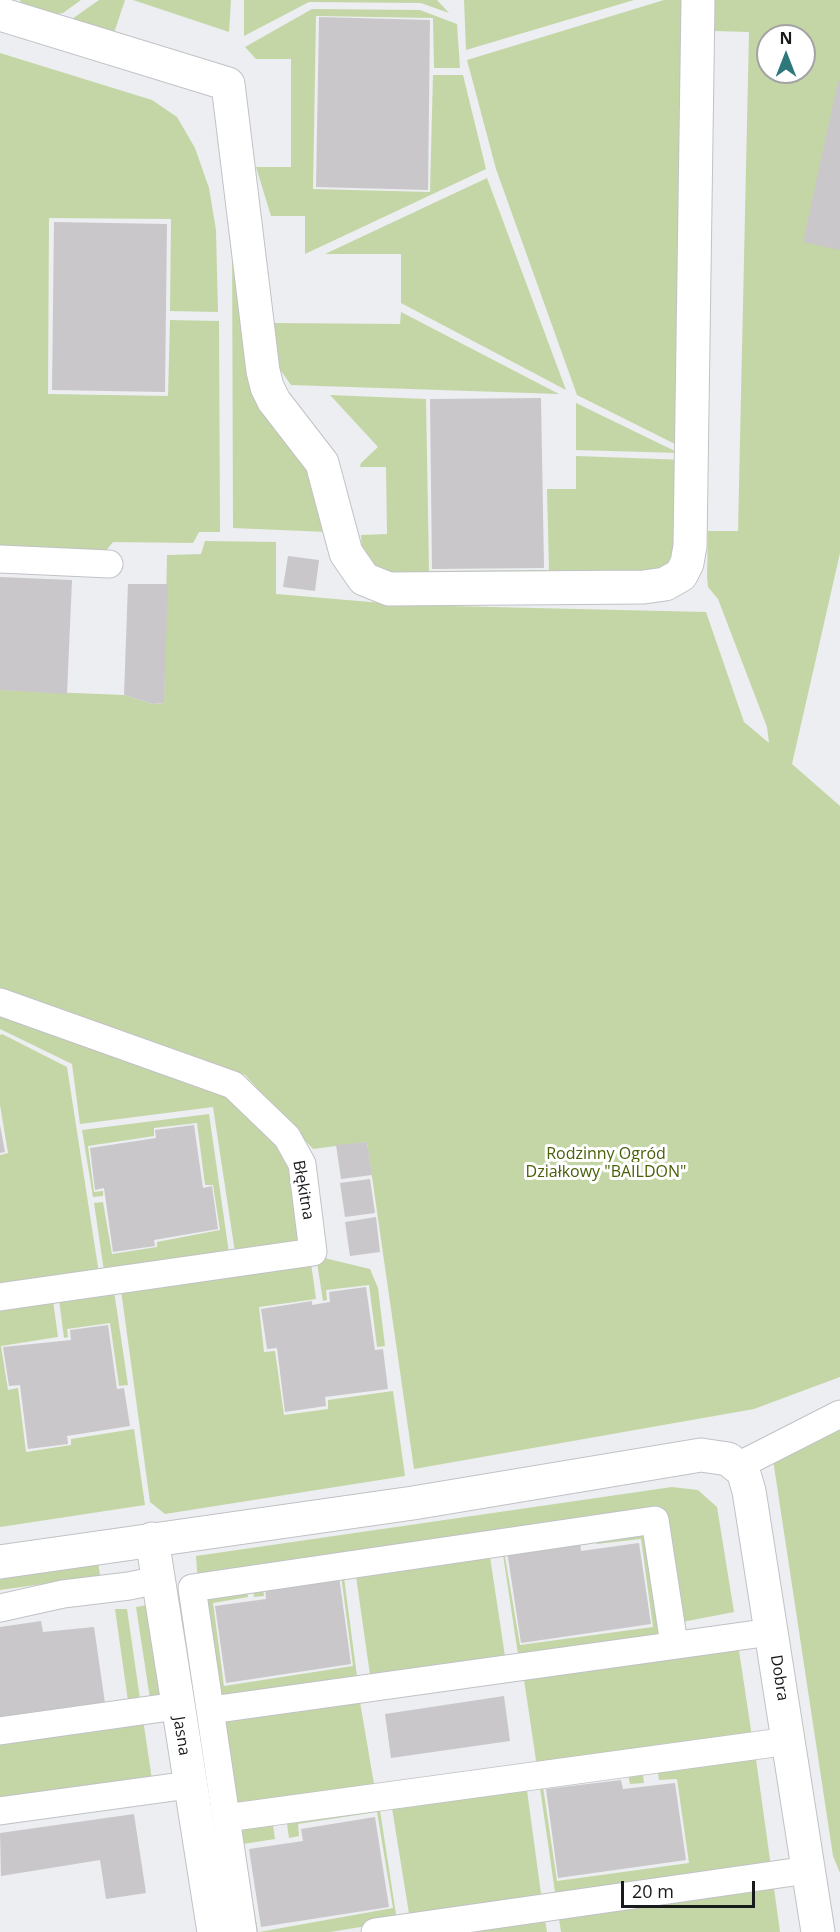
<!DOCTYPE html>
<meta charset="utf-8">
<style>
body{margin:0}
#map{position:relative;width:840px;height:1932px;overflow:hidden;background:#eceef1;font-family:"Open Sans",sans-serif}
canvas{display:block}
.north{position:absolute;left:756px;top:24px;width:60px;height:60px;box-sizing:border-box;background:#fff;border:2px solid #a3a3a4;border-radius:50%;rotate:0deg;font-size:16px;font-weight:700;line-height:24px;text-align:center;color:#191a1b}
.north::after{content:'';display:block;margin:auto;width:21px;height:27px;background:#2e787b;clip-path:polygon(50% 0,100% 100%,50% 72%,0 100%)}
.scale{position:absolute;left:621px;top:1881px;width:134px;height:27px;box-sizing:border-box;border:3px solid #191a1b;border-top:0;padding-left:8px;font-size:18px;line-height:21px;white-space:nowrap;color:#191a1b;-webkit-text-stroke:4px #fff;paint-order:stroke}
</style>
<div id="map">
<canvas width="840" height="1932"></canvas>
<div class="north">N</div>
<div class="scale">20 m</div>
</div>
<script>
const c = document.querySelector('canvas').getContext('2d');
c.lineJoin = 'round';
function paint(path, color) { c.fillStyle = color; c.fill(path, 'evenodd'); }
const shape = rows => new Path2D(rows.map(r => 'M' + r).join(''));
function trace(path, color, width, dash) { c.strokeStyle = color; c.lineWidth = width; c.lineCap = dash ? 'butt' : 'round'; c.setLineDash(dash || []); c.stroke(path); }
function drawText(font, color, halo, rows, align = 'center') {
  c.font = font + ' "Open Sans",sans-serif'; c.lineWidth = 6; c.setLineDash([]); c.textBaseline = 'middle'; c.strokeStyle = halo; c.fillStyle = color; for (const [text, x, y, turn = 0] of rows) {
    c.save(); c.translate(x, y); c.rotate((+turn || 0) * Math.PI / 180); c.textAlign = isNaN(turn) ? turn : align; if (halo) c.strokeText(text, 0, 0); c.fillText(text, 0, 0); c.restore();
  }
}
const green = shape([
 [20,0,81,0,63,13,48,16,22,5],
 [99,0,125,0,114,33,72,19],
 [133,0,231,0,229,32],
 [244,0,437,0,449,13,421,3,309,2,244,36],
 [464,0,634,0,466,50],
 [664,0,693,0,687,450,577,395,496,169,467,60],
 [714,0,840,0,840,553,792,764,840,806,840,1377,754,1409,414,1469,367,1142,313,1149,245,1075,0,991,0,690,124,695,153,704,164,703,167,555,201,554,205,541,276,542,276,594,406,605,706,612,744,722,769,743,767,727,718,599,708,587,707,577,708,531,738,531,749,32,714,31],
 [768,36,804,36,804,72,768,72],
 [312,9,420,10,457,24,460,68,434,68,433,18,316,16,313,189,430,192,433,75,463,75,486,169,305,254,305,216,271,216,256,167,291,167,291,59,256,59,245,47],
 [0,53,152,100,177,117,195,148,209,188,216,230,218,312,170,311,171,219,49,218,48,394,168,396,170,320,219,321,220,532,199,532,193,543,113,542,104,553,0,549],
 [487,178,566,390,401,303,401,254,325,254],
 [232,227,243,288,314,467,328,532,233,528],
 [401,312,559,394,291,385,276,364,271,323,400,324],
 [330,395,426,399,429,571,549,570,547,489,576,489,576,456,687,460,672,573,384,583,362,551,361,535,387,534,386,467,360,467,361,463,378,447],
 [576,403,679,453,576,450],
 [0,1005,232,1087,284,1139,310,1249,236,1259,213,1107,80,1124,72,1064,0,1029],
 [2,1034,67,1067,100,1280,0,1289,0,1155,8,1153,0,1105,0,1035],
 [209,1114,230,1260,105,1278,94,1203,103,1202,112,1254,157,1247,157,1242,220,1230,213,1185,205,1185,197,1123,154,1128,154,1136,88,1146,94,1192,103,1191,103,1196,93,1197,82,1130],
 [310,1256,316,1299,259,1307,264,1352,275,1351,284,1415,328,1409,328,1400,393,1391,405,1476,165,1514,150,1502,120,1283],
 [316,1256,370,1269,378,1288,385,1346,377,1347,369,1285,326,1290,327,1300,323,1301],
 [113,1284,128,1385,119,1386,110,1323,67,1329,68,1337,64,1338,58,1292],
 [52,1293,58,1337,1,1346,8,1390,18,1388,26,1452,71,1445,71,1439,134,1429,145,1505,0,1527,0,1300],
 [840,1419,840,1873,833,1856,772,1453],
 [672,1487,698,1490,717,1507,734,1612,677,1623,659,1516,198,1583,196,1556],
 [648,1527,665,1641,519,1661,502,1548,586,1536,587,1545,583,1545,582,1539,504,1551,520,1645,653,1627,641,1539,597,1544,596,1534],
 [489,1550,506,1663,371,1682,355,1569],
 [98,1560,100,1576,0,1590,0,1574],
 [343,1570,358,1684,213,1705,196,1591,246,1583,248,1597,213,1603,224,1686,353,1666,341,1575,263,1587,264,1596,254,1597,252,1583],
 [148,1605,162,1696,150,1699,136,1607],
 [115,1609,127,1609,140,1699,128,1701],
 [738,1644,752,1737,537,1767,523,1673],
 [359,1696,375,1790,232,1811,217,1716],
 [143,1719,152,1780,0,1800,0,1740],
 [755,1752,771,1867,556,1899,539,1781,642,1767,644,1783,630,1784,628,1775,543,1787,557,1881,689,1863,677,1779,659,1780,657,1765],
 [526,1783,542,1901,410,1920,391,1802],
 [379,1804,397,1921,330,1932,259,1932,393,1908,377,1812,298,1824,299,1836,289,1838,286,1817],
 [272,1818,275,1839,243,1844,258,1932,250,1932,234,1824],
 [773,1881,780,1932,561,1932,558,1912],
 [544,1914,547,1932,418,1932]
]);
const building = shape([
 [319,17,430,20,428,190,316,187],
 [838,81,840,81,840,250,803,242],
 [54,222,167,224,165,392,52,390],
 [541,398,544,568,432,569,430,399],
 [288,556,319,560,315,591,283,587],
 [0,577,72,580,67,694,0,690],
 [128,584,168,584,164,703,153,704,124,695],
 [0,1125,5,1152,0,1153],
 [194,1125,203,1188,212,1186,218,1229,154,1240,155,1246,113,1252,104,1188,95,1190,90,1148,156,1138,155,1130],
 [367,1142,372,1175,341,1179,336,1145],
 [370,1179,375,1213,345,1217,340,1183],
 [376,1217,380,1252,350,1256,345,1222],
 [366,1287,375,1350,383,1349,388,1389,325,1397,326,1406,285,1412,277,1348,267,1349,261,1309,312,1301,312,1305,330,1302,329,1292],
 [108,1325,117,1389,124,1388,130,1426,67,1436,68,1444,28,1449,20,1385,9,1386,3,1347,71,1340,70,1330],
 [580,1540,581,1551,639,1543,651,1624,521,1643,507,1551],
 [339,1576,351,1664,226,1683,215,1606,266,1599,265,1587],
 [41,1621,43,1632,94,1627,105,1703,0,1718,0,1627],
 [504,1696,510,1741,391,1758,385,1714],
 [621,1780,623,1789,675,1783,686,1860,558,1878,546,1789],
 [134,1814,146,1893,106,1899,100,1860,1,1876,0,1833],
 [375,1817,389,1907,261,1927,249,1849,303,1841,301,1829]
]);
const service = shape([
 [0,559,109,564],
 [0,1002,233,1085,287,1137,302,1164,313,1252,0,1297],
 [738,1466,840,1414],
 [0,1608,63,1594,129,1586,158,1580],
 [211,1710,771,1632],
 [0,1731,177,1706],
 [0,1811,189,1785],
 [226,1818,789,1741],
 [243,1932,192,1588,655,1520,674,1644],
 [375,1932,808,1870]
]);
const minor = shape([
 [0,14,228,84,263,371,267,387,274,401,322,463,346,553,364,579,389,589,644,587,665,584,681,575,687,563,690,546,698,0],
 [152,1539,214,1932],
 [0,1562,413,1503,701,1455,728,1459,743,1471,749,1491,818,1932]
]);
const parkNames = [
 ["Rodzinny Ogród",606,1154],
 ["Działkowy \"BAILDON\"",606,1172]
];
const streetNames = [
 ["Błękitna",303,1190,80],
 ["Dobra",779,1678,81],
 ["Jasna",181,1736,81]
];
paint(green, '#c4d6a6');
paint(building, '#cac7ca');
trace(service, '#c0c2c5', 29);
trace(minor, '#c0c2c5', 35);
trace(service, '#fff', 27);
trace(minor, '#fff', 33);
drawText('16px', '#495f08', '#fff', parkNames);
drawText('16px', '#191a1b', '#fff', streetNames);
</script>
